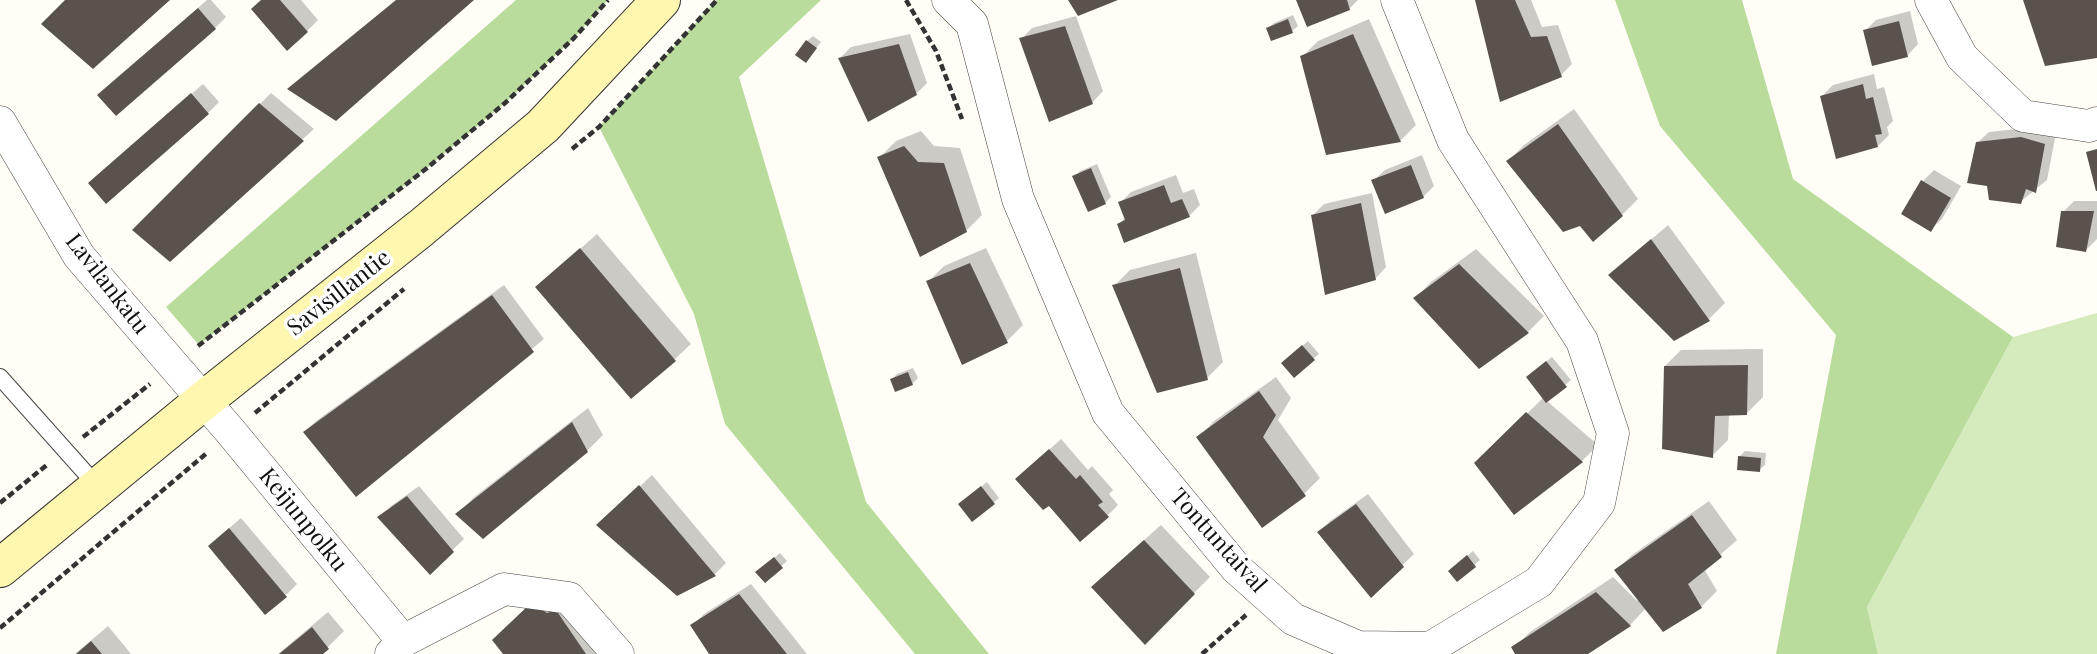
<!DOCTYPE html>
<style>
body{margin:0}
canvas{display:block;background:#fffdf5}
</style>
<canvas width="2097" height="654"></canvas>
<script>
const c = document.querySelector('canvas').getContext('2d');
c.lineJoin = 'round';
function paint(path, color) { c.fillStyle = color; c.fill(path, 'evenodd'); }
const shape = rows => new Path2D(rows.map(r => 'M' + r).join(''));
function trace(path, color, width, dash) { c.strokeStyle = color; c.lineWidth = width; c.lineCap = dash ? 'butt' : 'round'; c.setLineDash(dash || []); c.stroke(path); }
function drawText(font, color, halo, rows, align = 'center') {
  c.font = font + ' "Playfair Display",serif'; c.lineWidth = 7; c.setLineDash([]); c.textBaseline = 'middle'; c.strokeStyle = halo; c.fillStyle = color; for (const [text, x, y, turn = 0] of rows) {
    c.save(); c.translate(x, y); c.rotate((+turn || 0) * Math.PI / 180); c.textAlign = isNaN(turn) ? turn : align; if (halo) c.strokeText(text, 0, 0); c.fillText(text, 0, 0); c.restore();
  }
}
const green = shape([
 [2097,313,2097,654,1878,654,1867,607,2013,337]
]);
const forest = shape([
 [516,0,608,0,574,38,505,103,427,168,199,345,166,307],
 [717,0,821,0,739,77,866,502,989,654,915,654,725,424,694,314,599,127],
 [1615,0,1742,0,1793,179,2013,337,1867,607,1878,654,1776,654,1836,335,1660,126]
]);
const shadow = shape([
 [207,0,211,0,226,17,215,28,111,84],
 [262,0,301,0,318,20,307,31],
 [1298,0,1358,0,1349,9],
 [1477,0,1531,0,1542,27,1558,25,1572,64,1561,75],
 [1910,11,1918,44,1907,56,1865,31,1876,20],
 [1293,15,1298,26,1292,31,1268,28,1274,23],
 [1076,16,1103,91,1092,103,1021,39,1032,28],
 [1369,19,1416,125,1400,141,1327,153,1302,57,1318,41],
 [910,34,927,83,916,94,840,58,851,47],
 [813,36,821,42,806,61,807,41],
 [1874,74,1877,89,1884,87,1893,121,1887,127,1889,135,1878,146,1822,96,1833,85],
 [203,84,219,102,208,113,102,172],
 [271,93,314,129,170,260,134,230],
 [1574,109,1638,199,1622,215,1581,224,1508,161,1524,145],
 [2033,127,2056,133,2047,180,2020,202,1977,143,1989,132],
 [921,131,934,146,960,148,982,215,966,231,880,157,896,141],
 [1422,155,1434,186,1423,197,1373,181,1385,170],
 [1097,164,1111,197,1105,203,1089,210,1074,177,1080,171],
 [1934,170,1961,186,1942,219,1930,230,1922,182],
 [1176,175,1183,193,1194,189,1200,205,1189,216,1119,224,1126,217,1120,203,1131,192],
 [1372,193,1386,267,1375,279,1313,215,1324,204],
 [2074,201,2097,201,2097,239,2086,250,2063,212],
 [1668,225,1725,303,1709,319,1674,339,1610,275],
 [597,234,691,344,675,359,537,287],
 [986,248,1023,325,1007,341,928,282,944,266],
 [1476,249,1544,316,1528,332,1416,298,1431,282],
 [1196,253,1223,362,1207,378,1114,286,1130,270],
 [504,285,544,339,356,494,305,432,316,421],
 [1308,341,1319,354,1313,359,1288,358],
 [1763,349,1763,397,1747,413,1729,414,1728,440,1712,456,1665,366,1681,350],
 [1552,357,1571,380,1547,401,1598,445,1582,461,1514,513,1477,463,1544,397,1533,372],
 [913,368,918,378,912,384,892,379,897,374],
 [1276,377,1291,398,1278,420,1320,478,1304,494,1199,437,1214,421],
 [588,408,603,435,587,451,458,514,473,498],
 [1061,439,1088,470,1092,466,1113,490,1109,494,1118,505,1107,516,1029,468],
 [1745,451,1766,453,1765,465,1759,470,1739,457],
 [652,475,726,563,715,574,677,594,599,525],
 [987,482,999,498,993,503,966,499],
 [419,486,464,539,430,572,380,517,391,506],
 [1368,494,1414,554,1371,596,1319,532,1330,521],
 [1709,501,1737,540,1704,569,1717,591,1701,607,1646,608,1630,625,1585,654,1517,654,1514,648,1530,632,1613,577,1637,601,1639,599,1616,570,1632,555],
 [241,518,297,584,286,595,221,535],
 [1161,525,1210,577,1145,642,1109,571],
 [1473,551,1480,560,1458,580,1456,565],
 [780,553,787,561,765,581,763,567],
 [751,584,807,654,711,654,693,625,704,614],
 [548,588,612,654,506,654],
 [328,612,344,631,328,647,320,654,278,654],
 [108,626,131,654,75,654]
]);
const building = shape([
 [65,0,170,0,93,69,41,24],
 [261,0,280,0,308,32,287,51,251,9],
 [396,0,474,0,336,121,287,89],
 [1068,0,1118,0,1078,16],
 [1296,0,1347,0,1350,10,1307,27],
 [1475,0,1515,0,1531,37,1547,36,1562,77,1500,102],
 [2023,0,2097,0,2097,58,2045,66],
 [198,8,216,29,116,116,97,95],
 [1288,19,1293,33,1271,41,1266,28],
 [1899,21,1908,57,1872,66,1863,30],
 [1065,26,1093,104,1049,122,1019,38],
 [1353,34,1401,142,1326,155,1300,56],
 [806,40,817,48,806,63,795,55],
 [899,44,917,95,868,122,838,58],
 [1863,84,1866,99,1873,97,1882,134,1875,135,1878,147,1836,159,1820,96],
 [191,93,209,114,106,204,88,183],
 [259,103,304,141,170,262,132,230],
 [1558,124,1623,216,1593,242,1580,226,1563,232,1506,161],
 [2021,137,2045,144,2036,193,2026,189,2021,204,1989,200,1987,186,1967,183,1976,142],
 [904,146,918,162,944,163,967,232,920,257,877,157],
 [2097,149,2097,191,2096,191,2086,152],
 [1411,165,1424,198,1385,214,1371,180],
 [1091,168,1106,204,1088,212,1072,176],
 [1921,180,1951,198,1931,232,1901,214],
 [1164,185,1171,203,1182,199,1190,217,1124,243,1117,224,1125,220,1118,202],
 [1361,203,1376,280,1325,295,1311,215],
 [2061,211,2094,211,2086,252,2056,247],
 [1651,239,1710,321,1674,341,1608,275],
 [580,248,676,361,631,399,535,287],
 [970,263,1008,343,962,365,926,281],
 [1459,264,1529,333,1479,369,1413,298],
 [1180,268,1208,380,1157,393,1112,285],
 [492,295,534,352,356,497,303,432],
 [1302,345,1315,360,1294,378,1281,363],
 [1546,361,1567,387,1546,403,1526,377],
 [1748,365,1747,415,1715,416,1713,458,1662,449,1664,366],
 [908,372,913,385,895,392,890,379],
 [1259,391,1276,415,1263,437,1306,496,1262,528,1196,437],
 [1526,412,1583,462,1514,515,1474,463],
 [572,422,588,452,483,539,455,514],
 [1049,449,1076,479,1080,475,1103,502,1098,505,1109,517,1080,542,1049,506,1043,510,1015,479],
 [1738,456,1761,458,1760,472,1737,470],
 [639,485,716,576,677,596,596,525],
 [981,486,995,504,972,522,958,504],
 [407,496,454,552,430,575,377,517],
 [1356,504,1404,567,1371,598,1317,532],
 [1692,515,1722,557,1688,584,1702,608,1663,632,1614,570],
 [229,528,287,597,265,615,208,546],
 [1144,540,1195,594,1145,645,1091,587],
 [1467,555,1476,567,1457,582,1448,571],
 [774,557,783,568,765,583,755,572],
 [1596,592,1631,626,1588,654,1515,654,1511,647],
 [739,594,787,654,709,654,690,625],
 [531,603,547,613,556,610,586,654,503,654,492,640],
 [312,627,329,649,323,654,279,654],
 [91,641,102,654,76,654]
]);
const path = shape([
 [906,0,936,51,962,119],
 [572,149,599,127,717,0],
 [198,346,427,168,505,103,574,38,608,0],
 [255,413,404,289],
 [83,437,150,384],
 [0,503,48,464],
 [0,628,208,452],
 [1202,654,1246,615]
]);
const lane = shape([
 [0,377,98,487]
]);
const street = shape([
 [948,0,972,24,1018,199,1108,413,1236,568,1293,619,1358,647,1430,648,1539,582,1599,503,1613,433,1582,341,1453,140,1397,0],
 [1931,0,1962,57,2023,116,2089,126,2097,123],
 [0,122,79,256,231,432,403,641],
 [391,654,403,641,504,589,569,598,618,654]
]);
const secondary = shape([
 [0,568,203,401,421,228,543,126,661,0]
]);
const streetNames = [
 ["Lavilankatu",107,284,52],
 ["Savisillantie",339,293,-38],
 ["Keijunpolku",303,520,51],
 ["Tontuntaival",1218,541,48]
];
paint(green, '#d5ebbd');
paint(forest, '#b9dc9c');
paint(shadow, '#0003');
paint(building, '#5a524d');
trace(lane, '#444', 18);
trace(street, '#444', 33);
trace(secondary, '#333', 40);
trace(path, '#333', 4.5, [7, 3.5]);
trace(lane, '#fff', 16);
trace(street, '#fff', 32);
trace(secondary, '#fff6b0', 38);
drawText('23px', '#111', '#fff', streetNames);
</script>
